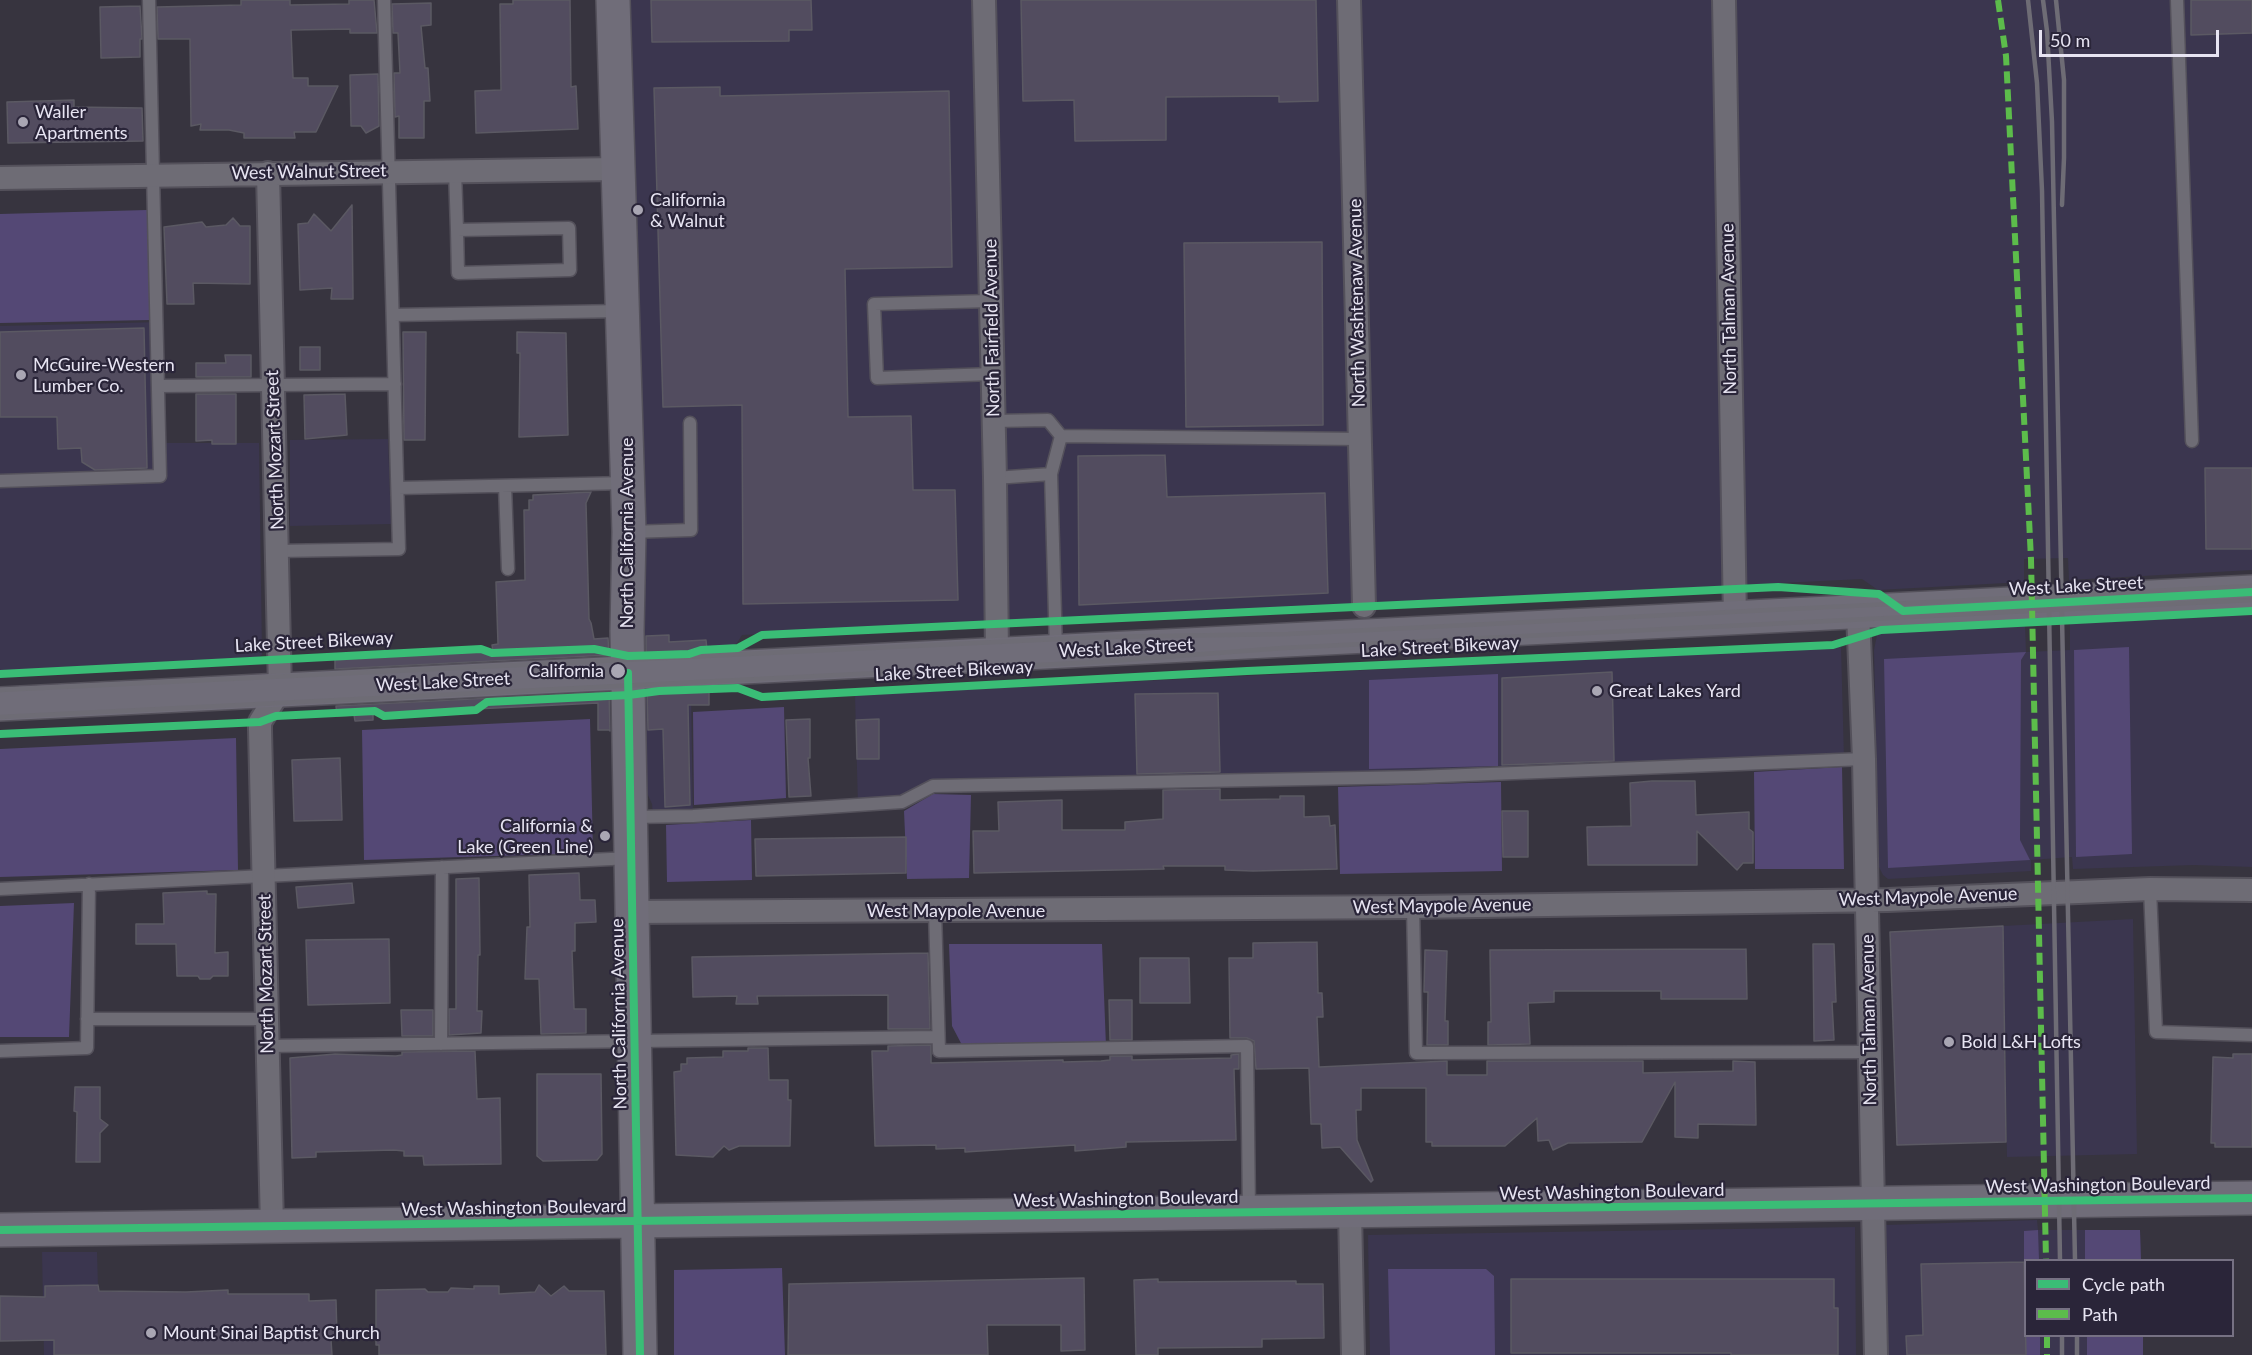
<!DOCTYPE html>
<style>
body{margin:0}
#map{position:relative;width:2252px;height:1355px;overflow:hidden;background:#37343f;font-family:Lato,sans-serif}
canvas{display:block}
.legend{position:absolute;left:2024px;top:1259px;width:210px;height:78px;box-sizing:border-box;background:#2a2539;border:2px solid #767183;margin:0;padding:8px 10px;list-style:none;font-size:18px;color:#e7e4f2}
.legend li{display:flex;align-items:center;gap:12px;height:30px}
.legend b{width:30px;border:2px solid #767183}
.scale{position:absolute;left:2039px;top:30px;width:180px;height:27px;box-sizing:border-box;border:3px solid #e7e4f2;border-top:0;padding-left:8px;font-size:18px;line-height:21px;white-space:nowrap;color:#e7e4f2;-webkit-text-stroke:4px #2a2539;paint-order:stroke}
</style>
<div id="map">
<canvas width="2252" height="1355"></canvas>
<ul class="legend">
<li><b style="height:8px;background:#3abd76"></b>Cycle path</li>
<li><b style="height:8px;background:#5cbc4b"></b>Path</li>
</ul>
<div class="scale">50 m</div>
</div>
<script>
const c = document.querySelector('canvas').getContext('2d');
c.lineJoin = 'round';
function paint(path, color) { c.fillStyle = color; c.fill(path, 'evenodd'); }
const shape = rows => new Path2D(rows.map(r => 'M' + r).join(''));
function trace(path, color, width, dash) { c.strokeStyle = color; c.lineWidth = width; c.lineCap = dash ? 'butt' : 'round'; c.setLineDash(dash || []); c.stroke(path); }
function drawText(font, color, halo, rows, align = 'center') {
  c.font = font + ' Lato,sans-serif'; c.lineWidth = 4.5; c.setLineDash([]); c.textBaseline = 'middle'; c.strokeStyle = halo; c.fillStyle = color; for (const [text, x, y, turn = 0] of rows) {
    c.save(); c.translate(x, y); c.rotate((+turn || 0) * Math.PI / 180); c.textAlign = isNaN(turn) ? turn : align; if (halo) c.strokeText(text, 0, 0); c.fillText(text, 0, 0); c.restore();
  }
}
const built = shape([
 [628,0,2252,0,2252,570,2069,580,2068,558,2024,559,2024,582,1878,590,1862,579,1396,602,742,635,735,646,650,650,645,645,645,630],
 [160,322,163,443,259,443,262,655,258,657,0,671,0,326],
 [388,439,391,524,290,526,290,440],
 [2252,615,2252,867,2194,865,2073,869,2072,857,2031,860,2031,871,1888,879,1883,875,1879,867,1874,650,1877,635,1882,633,2025,626,2026,652,2070,650,2070,624],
 [1841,647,1844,759,933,786,902,802,858,806,855,695],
 [691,692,693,816,653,816,652,804,647,793,645,698,646,695,650,693],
 [2133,919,2137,1154,2007,1157,2003,926],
 [2037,1220,2038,1230,2140,1230,2141,1260,2026,1260,2026,1336,2143,1336,2143,1355,1888,1355,1886,1225],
 [1855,1227,1856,1355,1370,1355,1368,1235],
 [42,1252,97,1252,100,1355,44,1355]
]);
const green = shape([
 [147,210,150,320,0,323,0,214],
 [2129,647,2132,854,2076,857,2074,650],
 [2026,652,2021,660,2020,840,2030,860,1888,868,1884,659],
 [1498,674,1498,766,1369,769,1369,680],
 [784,707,786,798,694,805,693,712],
 [590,719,593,853,364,860,362,730],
 [236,738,238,870,0,877,0,749],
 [1842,767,1844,869,1755,869,1754,772],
 [1501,782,1502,871,1340,874,1338,787],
 [933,794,971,795,969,878,907,879,904,811],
 [751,820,752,880,667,882,666,825],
 [74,903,69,1037,0,1037,0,906],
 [949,944,1102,944,1106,1046,963,1047,952,1026],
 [2038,1230,2039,1260,2026,1260,2026,1336,2040,1336,2040,1355,2026,1355,2024,1262,2024,1231],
 [2085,1230,2140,1230,2141,1260,2085,1260],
 [782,1268,785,1355,674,1355,674,1270],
 [1388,1269,1486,1269,1494,1276,1495,1355,1390,1355],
 [2087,1336,2143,1336,2143,1355,2087,1355]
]);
const building = shape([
 [241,0,290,0,290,5,349,4,349,0,374,0,377,33,350,33,350,29,291,30,293,78,308,78,308,86,338,86,316,132,294,132,295,138,244,138,244,133,229,130,200,130,201,124,191,126,190,39,158,39,157,7,241,5,241,0],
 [513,0,570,0,571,87,576,86,578,129,476,133,475,91,501,90,500,4,513,4,513,0],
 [651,0,811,0,812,30,789,30,789,41,652,42,651,0],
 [1021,0,1316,0,1318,101,1279,102,1279,96,1166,97,1166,140,1075,141,1074,100,1023,101,1021,0],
 [2191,0,2252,0,2252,33,2191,35,2191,0],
 [431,3,431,25,421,26,425,68,428,68,430,101,424,101,424,138,399,138,399,116,395,117,394,73,400,73,398,33,393,33,392,4,431,3],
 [140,6,142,39,140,39,140,57,101,58,100,7,140,6],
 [378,74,379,126,366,133,361,126,351,126,350,75,378,74],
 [720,87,720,96,949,91,952,267,845,269,848,417,911,416,913,490,955,490,958,600,743,604,742,405,663,407,654,88,720,87],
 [74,100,74,107,142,108,143,141,8,143,7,102,74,100],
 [352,205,353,299,331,299,332,288,300,290,298,224,308,223,314,214,331,231,352,205],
 [233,218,240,226,250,226,250,284,193,283,194,304,167,304,164,227,202,222,206,227,226,225,233,218],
 [1322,242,1323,425,1186,427,1184,243,1322,242],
 [144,328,147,468,95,470,82,462,81,448,58,449,57,417,0,417,0,332,144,328],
 [403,332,426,332,425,440,404,440,403,332],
 [517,332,566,333,568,435,519,437,520,353,517,353,517,332],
 [300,347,320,347,320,370,300,370,300,347],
 [225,355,251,355,251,377,196,377,196,363,226,363,225,355],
 [196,394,236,394,236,444,212,444,212,440,196,441,196,394],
 [345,394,347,435,305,439,304,395,345,394],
 [1165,455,1167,497,1325,493,1328,593,1079,605,1078,456,1165,455],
 [2205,468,2252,468,2252,549,2206,549,2205,468],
 [591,492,586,503,589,619,591,623,594,639,608,638,609,655,335,669,335,659,493,651,492,645,498,644,496,582,525,580,524,510,529,510,529,500,533,500,533,495,591,492],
 [669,635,669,642,706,640,707,650,646,653,646,636,669,635],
 [1612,672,1614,761,1502,765,1502,678,1612,672],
 [709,688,709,705,688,705,690,805,665,807,663,729,648,730,647,691,709,688],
 [609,692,610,731,609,730,598,730,598,703,373,714,373,720,355,721,354,715,337,716,336,706,609,692],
 [1218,693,1220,772,1137,774,1135,694,1218,693],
 [810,719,810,758,808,758,811,796,789,797,786,720,810,719],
 [879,719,879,759,857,759,856,720,879,719],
 [340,758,342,820,294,821,292,760,340,758],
 [1652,781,1695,781,1696,815,1749,812,1749,829,1753,832,1753,863,1743,863,1737,870,1697,831,1697,865,1588,865,1587,827,1631,826,1630,783,1652,781],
 [1220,789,1220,800,1280,799,1280,796,1304,796,1304,817,1329,816,1330,826,1335,825,1337,869,1253,871,1225,870,1225,866,1163,866,1164,869,974,873,973,831,999,831,998,802,1062,800,1062,830,1125,830,1125,822,1163,819,1163,790,1220,789],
 [1502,811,1528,811,1528,857,1503,857,1502,811],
 [906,837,906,873,756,876,755,839,906,837],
 [579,873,580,900,595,900,596,922,575,923,575,951,572,951,574,1009,586,1009,586,1033,541,1034,539,979,525,979,527,927,530,927,529,875,579,873],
 [479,878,480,955,478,955,477,1011,482,1011,481,1033,449,1035,449,1009,456,1009,456,879,479,878],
 [352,883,354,903,298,908,296,887,352,883],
 [207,891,207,894,216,894,215,953,228,952,228,976,213,976,210,979,200,979,198,976,177,976,176,944,136,944,136,924,164,924,163,893,207,891],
 [2003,926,2006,1142,1897,1145,1890,932,2003,926],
 [389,939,390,1003,308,1005,306,940,389,939],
 [1317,942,1318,993,1322,993,1323,1017,1317,1017,1319,1067,1447,1061,1447,1075,1487,1075,1487,1061,1643,1061,1643,1073,1733,1071,1733,1061,1755,1062,1756,1125,1698,1124,1698,1138,1675,1137,1675,1082,1642,1142,1568,1143,1553,1150,1549,1140,1538,1141,1537,1118,1505,1146,1432,1146,1432,1142,1426,1142,1426,1088,1361,1088,1361,1110,1356,1110,1357,1140,1373,1180,1371,1182,1340,1147,1322,1148,1321,1124,1311,1124,1309,1068,1256,1069,1254,1041,1247,1038,1230,1038,1229,958,1253,958,1253,943,1317,942],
 [1813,944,1834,944,1836,1002,1832,1002,1834,1040,1814,1041,1813,944],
 [1746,949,1747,999,1661,999,1661,991,1554,991,1554,1002,1528,1003,1530,1044,1488,1045,1488,1022,1491,1022,1490,950,1746,949],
 [1425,950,1447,951,1445,1021,1448,1021,1448,1045,1427,1045,1428,992,1424,992,1425,950],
 [928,953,930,1029,888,1029,888,995,757,996,758,1004,736,1004,737,996,693,997,692,957,928,953],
 [1140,958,1189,958,1190,1003,1140,1003,1140,958],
 [1109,1000,1132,1000,1132,1040,1110,1040,1109,1000],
 [401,1010,433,1010,433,1036,402,1036,401,1010],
 [931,1045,931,1063,1063,1060,1063,1062,1101,1061,1110,1060,1110,1056,1132,1056,1132,1060,1231,1058,1231,1055,1239,1054,1239,1069,1234,1069,1236,1140,1126,1142,1126,1147,1075,1151,1075,1145,965,1152,965,1148,936,1149,936,1145,875,1146,872,1051,888,1051,888,1046,931,1045],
 [748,1048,768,1048,769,1080,788,1080,788,1100,791,1100,790,1146,739,1146,729,1150,724,1146,713,1157,676,1155,674,1072,681,1071,681,1064,687,1064,687,1058,723,1057,723,1051,748,1051,748,1048],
 [475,1051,477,1099,500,1098,501,1164,424,1165,423,1156,404,1156,404,1151,394,1150,316,1152,316,1157,292,1158,290,1058,335,1054,396,1056,402,1055,402,1052,475,1051],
 [2233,1054,2252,1054,2252,1147,2215,1147,2215,1143,2211,1143,2213,1057,2233,1058,2233,1054],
 [537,1074,601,1074,602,1154,597,1160,543,1161,537,1156,537,1074],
 [75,1087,100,1087,100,1119,108,1125,100,1133,100,1162,76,1162,77,1112,74,1111,75,1087],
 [2024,1262,2026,1355,1907,1355,1906,1336,1923,1335,1921,1264,2024,1262],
 [1084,1278,1085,1350,1061,1351,1061,1325,987,1325,988,1355,788,1355,789,1284,1084,1278],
 [1158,1279,1158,1282,1296,1281,1296,1284,1323,1284,1324,1338,1262,1339,1262,1347,1158,1348,1158,1355,1136,1355,1134,1280,1158,1279],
 [1511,1279,1834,1279,1834,1308,1838,1308,1838,1355,1731,1355,1731,1353,1511,1353,1511,1279],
 [98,1285,99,1291,186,1292,228,1290,228,1294,309,1294,309,1301,336,1300,337,1336,331,1340,332,1355,54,1355,54,1340,0,1341,0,1296,45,1297,45,1286,98,1285],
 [539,1285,551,1296,564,1286,569,1291,604,1291,606,1355,379,1355,379,1345,376,1345,376,1290,425,1289,428,1292,448,1292,451,1288,474,1289,474,1286,499,1286,499,1294,535,1292,539,1285]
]);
const lane = shape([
 [2177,0,2192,441],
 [455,171,457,230,458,273,570,270,569,228,457,230],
 [991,301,874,304,877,378,993,374],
 [393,315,622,311],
 [158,386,395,384],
 [994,421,1048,420,1061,436,1051,474,995,478],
 [1061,436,1360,439],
 [1051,474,1056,650],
 [0,481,160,476,149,0],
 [505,486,508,569],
 [398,488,627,483],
 [630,532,691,530,690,423],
 [277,551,399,549,384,0],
 [631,817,693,816,902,802,933,786,1415,777,1864,759],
 [0,889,631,858],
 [2150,889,2156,1032,2252,1035],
 [1413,907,1416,1053,1870,1052],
 [935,911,939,1051,1247,1046,1249,1211],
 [87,1019,268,1019],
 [441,1044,442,867],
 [268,1046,938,1037],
 [0,1051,87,1048,89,884]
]);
const street = shape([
 [984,0,995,478,997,655],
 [1349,0,1364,606],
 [1724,0,1735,619],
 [268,173,280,690,260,722,260,730,272,1226],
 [0,178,618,169],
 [1858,613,1864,759,1876,1355],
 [633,912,1413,907,1888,900,2150,889,2252,890],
 [1350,1211,1353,1355]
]);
const secondary = shape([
 [613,0,629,532,627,631,640,1355],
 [0,704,2252,592],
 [0,1230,2252,1198]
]);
const rail = shape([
 [2028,0,2037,83,2042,191,2060,1260],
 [2043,0,2047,31,2052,122,2075,1260],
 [2056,0,2064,80,2064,158,2062,205],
 [0,690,1100,637,1288,634,2252,586],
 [0,717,1098,662,1283,648,2252,600],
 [2062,1336,2062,1355],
 [2077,1336,2077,1355]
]);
const quiet = shape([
 [1998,0,2006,56,2031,559,2046,1260],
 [2047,1336,2047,1355]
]);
const cycleway = shape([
 [628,673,640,1355],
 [0,674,481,649,492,653,594,649,628,656,689,654,701,650,738,648,762,635,1778,587,1879,594,1903,611,2252,592],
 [0,734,260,722,276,716,375,711,384,716,476,710,487,702,629,695,659,691,738,688,762,697,1247,671,1833,645,1881,630,2252,611],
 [0,1230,2252,1198]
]);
const markers = [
 [23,122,6,"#a9a6b3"],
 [638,210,6,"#a9a6b3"],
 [21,375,6,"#a9a6b3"],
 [618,671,8,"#a9a6b3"],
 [1597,691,6,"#a9a6b3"],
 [605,836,6,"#a9a6b3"],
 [1949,1042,6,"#a9a6b3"],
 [151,1333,6,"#a9a6b3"]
];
const poiNames = [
 ["Waller",35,112],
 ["Apartments",35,133],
 ["California",650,200],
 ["& Walnut",650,221],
 ["McGuire-Western",33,365],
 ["Lumber Co.",33,386],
 ["California",604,671,"right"],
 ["Great Lakes Yard",1609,691],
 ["California &",593,826,"right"],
 ["Lake (Green Line)",593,847,"right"],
 ["Bold L&H Lofts",1961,1042],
 ["Mount Sinai Baptist Church",163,1333]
];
const streetNames = [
 ["West Walnut Street",309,172,-1],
 ["North Washtenaw Avenue",1357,303,-91],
 ["North Talman Avenue",1729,309,-91],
 ["North Fairfield Avenue",992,328,-91],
 ["North Mozart Street",275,450,-92],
 ["North California Avenue",627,533,-90],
 ["West Lake Street",2076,586,-3],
 ["Lake Street Bikeway",314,642,-3],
 ["Lake Street Bikeway",1440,647,-3],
 ["West Lake Street",1126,648,-3],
 ["Lake Street Bikeway",954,671,-3],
 ["West Lake Street",443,682,-3],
 ["West Maypole Avenue",1928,897,-2],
 ["West Maypole Avenue",1442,906,-1],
 ["West Maypole Avenue",956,911],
 ["North Mozart Street",266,974,-91],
 ["North California Avenue",619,1014,-91],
 ["North Talman Avenue",1869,1020,-91],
 ["West Washington Boulevard",2098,1185,-1],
 ["West Washington Boulevard",1612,1192,-1],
 ["West Washington Boulevard",1126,1199,-1],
 ["West Washington Boulevard",514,1208,-1]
];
paint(built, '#3b364f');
paint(green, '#544875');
paint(building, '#524c5f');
trace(building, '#5b5963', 1.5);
trace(lane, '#54515b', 15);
trace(street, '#54515b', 26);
trace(secondary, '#54515b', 36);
trace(lane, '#6e6c75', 12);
trace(street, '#6e6c75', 22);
trace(secondary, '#706d79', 33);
trace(rail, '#6e6c75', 4.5);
trace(quiet, '#5cbc4b', 6, [12, 6]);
trace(cycleway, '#3abd76', 8);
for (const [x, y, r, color] of markers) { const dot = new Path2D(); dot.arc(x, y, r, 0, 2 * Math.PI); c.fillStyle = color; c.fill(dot); trace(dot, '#2a2539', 2); }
drawText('18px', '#e7e4f2', '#2a2539', poiNames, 'left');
drawText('18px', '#e7e4f2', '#2a2539', streetNames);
</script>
